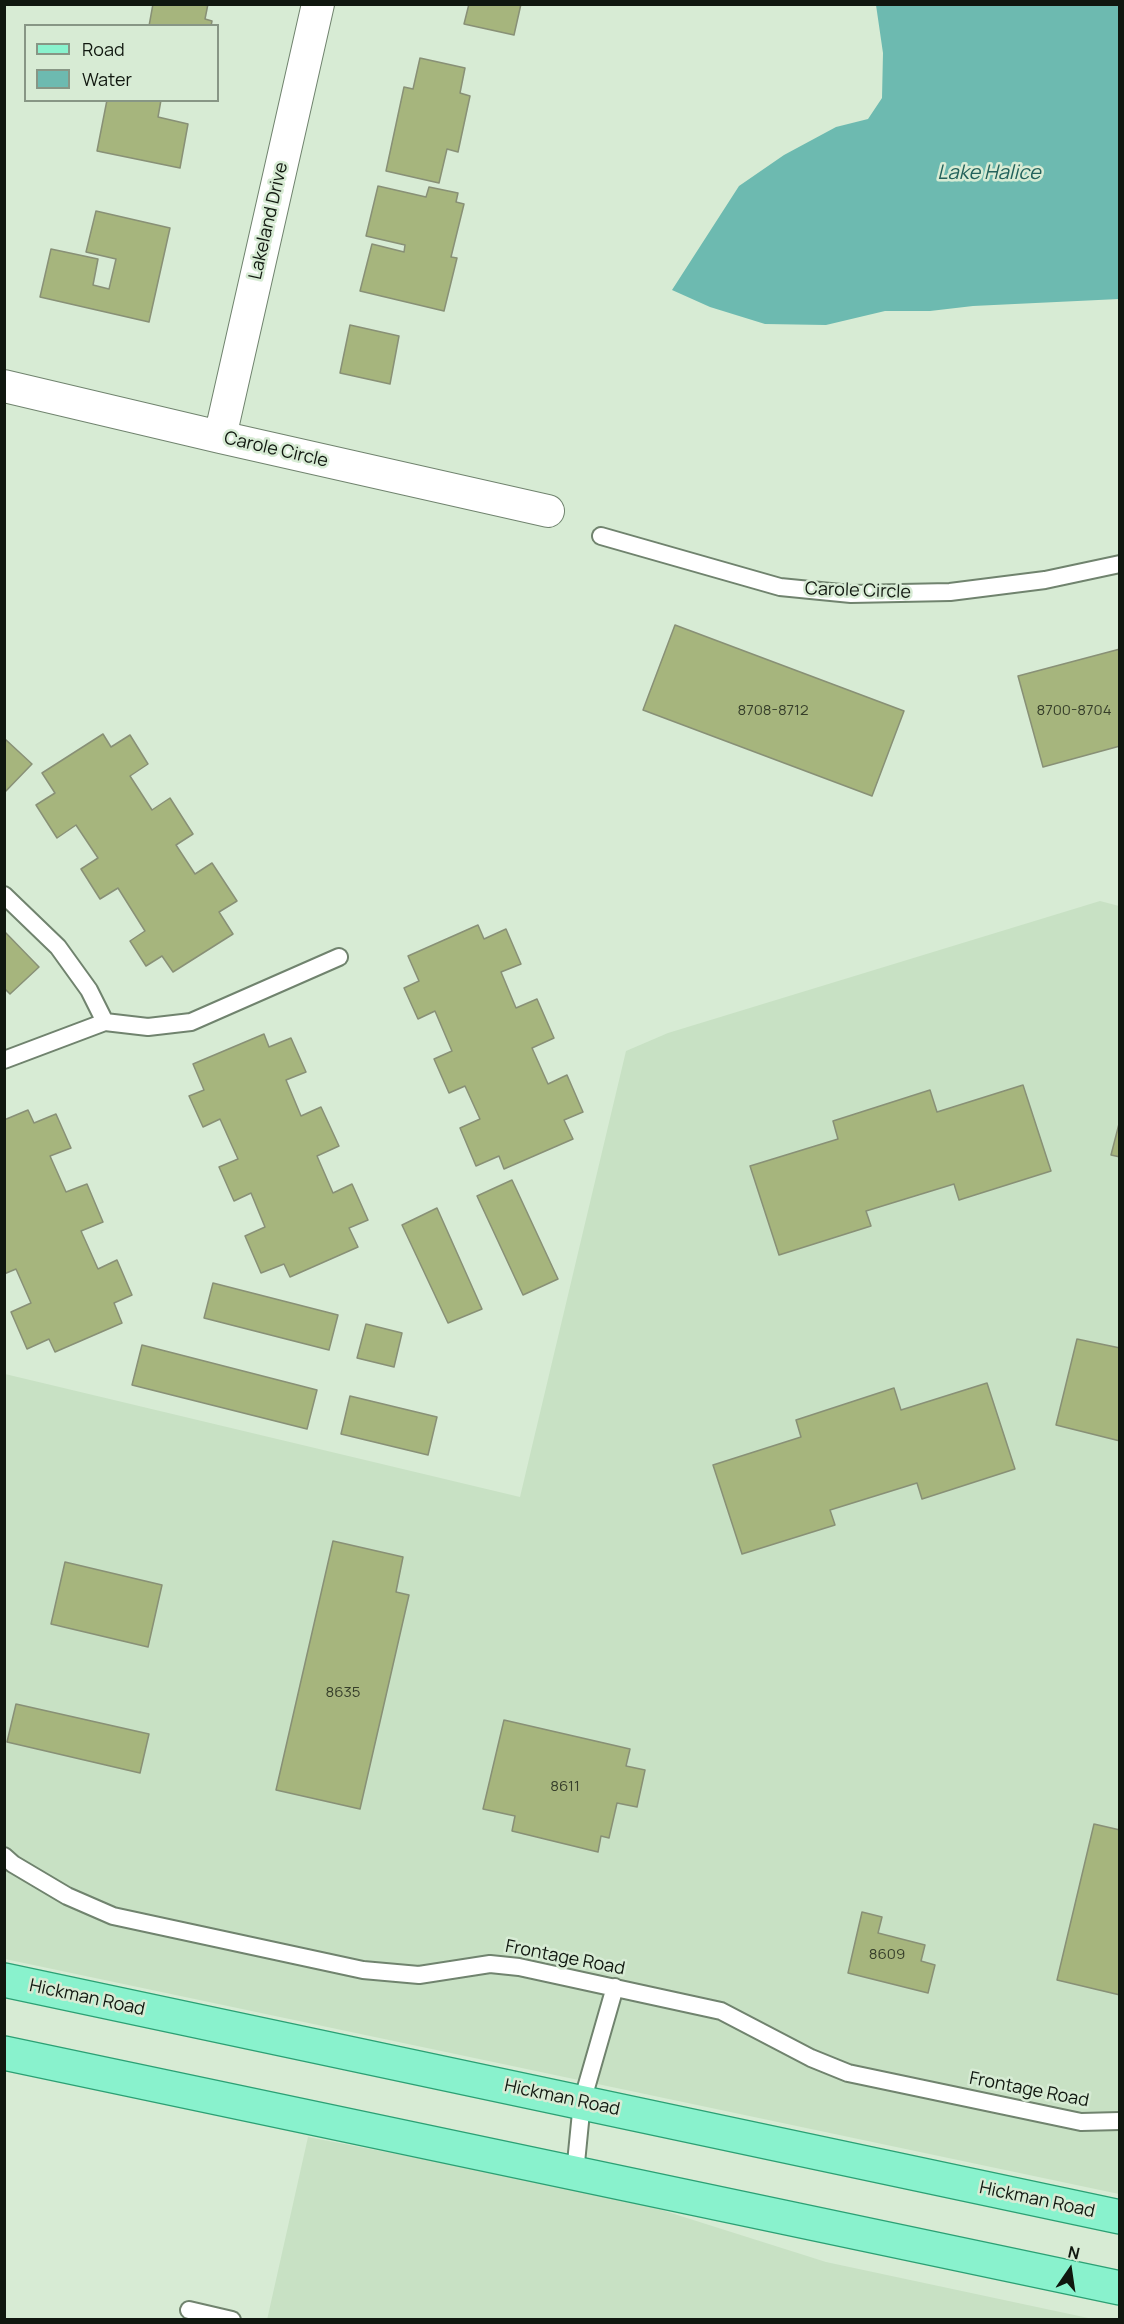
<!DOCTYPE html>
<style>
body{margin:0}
#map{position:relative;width:1124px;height:2324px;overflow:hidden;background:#d7ebd4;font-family:Manrope,sans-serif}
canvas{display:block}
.frame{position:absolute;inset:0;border:6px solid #10170f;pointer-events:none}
.legend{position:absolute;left:24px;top:24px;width:195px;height:78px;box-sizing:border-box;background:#d7ebd4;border:2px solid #879685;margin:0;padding:8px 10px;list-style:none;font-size:18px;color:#10170f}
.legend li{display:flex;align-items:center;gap:12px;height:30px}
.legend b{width:30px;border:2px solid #879685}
.north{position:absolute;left:1040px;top:2240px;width:60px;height:60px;-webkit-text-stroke:4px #d7ebd4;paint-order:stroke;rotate:13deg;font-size:16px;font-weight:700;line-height:24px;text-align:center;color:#10170f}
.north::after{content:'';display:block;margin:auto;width:21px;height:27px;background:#10170f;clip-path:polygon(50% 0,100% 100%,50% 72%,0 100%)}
</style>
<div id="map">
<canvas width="1124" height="2324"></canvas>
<div class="frame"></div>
<ul class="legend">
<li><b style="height:8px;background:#89f2cd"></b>Road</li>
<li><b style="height:16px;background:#6dbab0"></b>Water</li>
</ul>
<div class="north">N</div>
</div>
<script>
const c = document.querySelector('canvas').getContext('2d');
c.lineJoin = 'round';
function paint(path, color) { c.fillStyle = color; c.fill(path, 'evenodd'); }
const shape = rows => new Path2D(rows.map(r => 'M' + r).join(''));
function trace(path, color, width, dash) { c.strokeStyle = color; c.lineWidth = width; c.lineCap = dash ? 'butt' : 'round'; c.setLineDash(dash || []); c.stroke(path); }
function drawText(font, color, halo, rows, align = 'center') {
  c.font = font + ' Manrope,sans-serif'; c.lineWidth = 5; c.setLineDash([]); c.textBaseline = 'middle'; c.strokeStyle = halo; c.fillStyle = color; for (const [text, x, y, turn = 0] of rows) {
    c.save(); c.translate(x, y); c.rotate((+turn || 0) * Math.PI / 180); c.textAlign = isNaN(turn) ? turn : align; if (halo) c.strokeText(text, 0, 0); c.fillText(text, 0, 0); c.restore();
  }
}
const built = shape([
 [1100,901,1119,906,1119,2194,5,1959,5,1374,520,1497,626,1051,668,1033],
 [308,2137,506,2175,649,2206,826,2262,1093,2319,267,2320]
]);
const water = shape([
 [876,5,1119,5,1119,299,973,306,930,311,885,311,826,325,765,324,710,307,672,290,739,186,784,155,836,127,868,119,882,98,883,53]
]);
const building = shape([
 [153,4,208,4,205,19,212,21,211,26,149,26,153,4],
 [469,4,521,4,514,35,464,24,469,4],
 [420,58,465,68,460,93,470,96,458,152,447,149,439,183,386,171,404,87,413,89,420,58],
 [107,100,161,100,158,117,188,124,180,168,97,151,107,100],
 [378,186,426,197,429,187,458,193,456,202,464,204,451,257,457,258,444,311,360,291,372,244,404,252,405,245,366,236,378,186],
 [96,211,170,228,149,322,40,297,51,249,98,259,93,285,109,289,116,259,86,252,96,211],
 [350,325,399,336,390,384,340,373,350,325],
 [675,625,904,711,872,796,643,710,675,625],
 [1120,649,1120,746,1043,767,1018,676,1120,649],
 [103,734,111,747,130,735,148,764,130,776,152,810,170,798,193,834,176,845,195,874,212,863,237,901,219,912,233,934,173,972,162,956,146,966,130,941,145,931,118,888,100,899,81,869,98,858,76,825,57,838,36,805,55,793,42,773,103,734],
 [5,739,32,764,4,793,4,740,5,739],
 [478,925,484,939,506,929,521,964,501,972,516,1008,537,999,554,1038,532,1048,548,1084,567,1075,583,1112,564,1120,573,1139,504,1169,499,1156,476,1166,460,1128,480,1119,465,1086,449,1093,434,1059,452,1051,435,1011,418,1019,404,988,419,981,408,956,478,925],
 [4,931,39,967,10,994,4,988,4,931],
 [264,1034,269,1047,291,1038,306,1072,286,1080,301,1116,321,1107,339,1146,317,1156,333,1193,352,1184,368,1220,349,1228,358,1247,290,1277,284,1264,261,1273,245,1236,265,1227,251,1193,234,1201,219,1167,238,1159,220,1119,203,1127,189,1096,204,1090,193,1064,264,1034],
 [1023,1085,1051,1171,959,1200,954,1184,866,1211,871,1226,779,1255,750,1166,838,1139,833,1121,930,1090,937,1112,1023,1085],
 [28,1110,34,1123,56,1114,71,1148,50,1156,66,1192,87,1184,103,1222,81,1231,98,1269,117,1260,132,1295,114,1303,122,1323,55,1352,49,1339,27,1349,11,1312,31,1303,16,1269,4,1274,4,1120,28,1110],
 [1120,1120,1120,1157,1111,1155,1120,1120],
 [512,1180,558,1279,523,1295,477,1196,512,1180],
 [437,1208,482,1309,448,1323,402,1225,437,1208],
 [213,1283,338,1315,329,1350,204,1318,213,1283],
 [366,1324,402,1333,394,1367,357,1358,366,1324],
 [1077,1339,1120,1348,1120,1441,1056,1425,1077,1339],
 [142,1345,317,1390,307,1429,132,1385,142,1345],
 [987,1383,1015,1469,922,1499,917,1483,830,1510,835,1525,742,1554,713,1465,801,1437,796,1420,894,1388,901,1410,987,1383],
 [350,1396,437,1417,428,1455,341,1434,350,1396],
 [333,1541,403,1557,396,1592,409,1595,360,1809,276,1790,333,1541],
 [65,1562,162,1585,148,1647,51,1624,65,1562],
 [16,1704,149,1734,140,1773,7,1742,16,1704],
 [504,1720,630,1749,626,1766,645,1770,637,1807,617,1803,609,1838,601,1836,598,1852,512,1831,515,1816,483,1809,504,1720],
 [1094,1824,1120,1830,1120,1995,1057,1980,1094,1824],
 [862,1912,882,1917,878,1933,925,1945,921,1961,935,1965,928,1993,848,1973,862,1912]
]);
const service = shape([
 [601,536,780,587,851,594,950,592,1045,580,1120,564],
 [4,895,58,947,89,990,105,1022],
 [4,1060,105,1022,148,1027,191,1022,339,957],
 [4,1856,13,1864,67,1896,113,1916,363,1970,419,1975,490,1964,519,1967,721,2011,811,2058,848,2073,1081,2122,1120,2121],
 [575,2173,582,2102,615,1987],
 [189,2310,232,2320]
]);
const minor = shape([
 [4,386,220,437,548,511],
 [220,437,318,4]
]);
const primary = shape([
 [4,1980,1120,2217],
 [4,2053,1120,2288]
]);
const numberNames = [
 ["8708-8712",773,711],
 ["8700-8704",1074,711],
 ["8635",343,1693],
 ["8611",565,1787],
 ["8609",887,1955]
];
const streetNames = [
 ["Lakeland Drive",269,221,-77],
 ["Carole Circle",276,450,13],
 ["Carole Circle",858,591,2],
 ["Frontage Road",565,1958,11],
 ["Hickman Road",87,1998,12],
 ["Frontage Road",1029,2090,11],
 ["Hickman Road",562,2098,12],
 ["Hickman Road",1037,2200,12]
];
const waterNames = [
 ["Lake Halice",989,173]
];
paint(built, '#c8e1c4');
paint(water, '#6dbab0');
paint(building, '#a6b57d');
trace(building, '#889076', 1.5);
trace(service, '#70836e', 20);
trace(minor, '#70836e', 34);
trace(primary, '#2ca074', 36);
trace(service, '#fff', 16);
trace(minor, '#fff', 32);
trace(primary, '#89f2cd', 33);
drawText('15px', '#363e2a', null, numberNames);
drawText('18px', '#10170f', '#d7ebd4', streetNames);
drawText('italic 20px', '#23625b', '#d7ebd4', waterNames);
</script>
